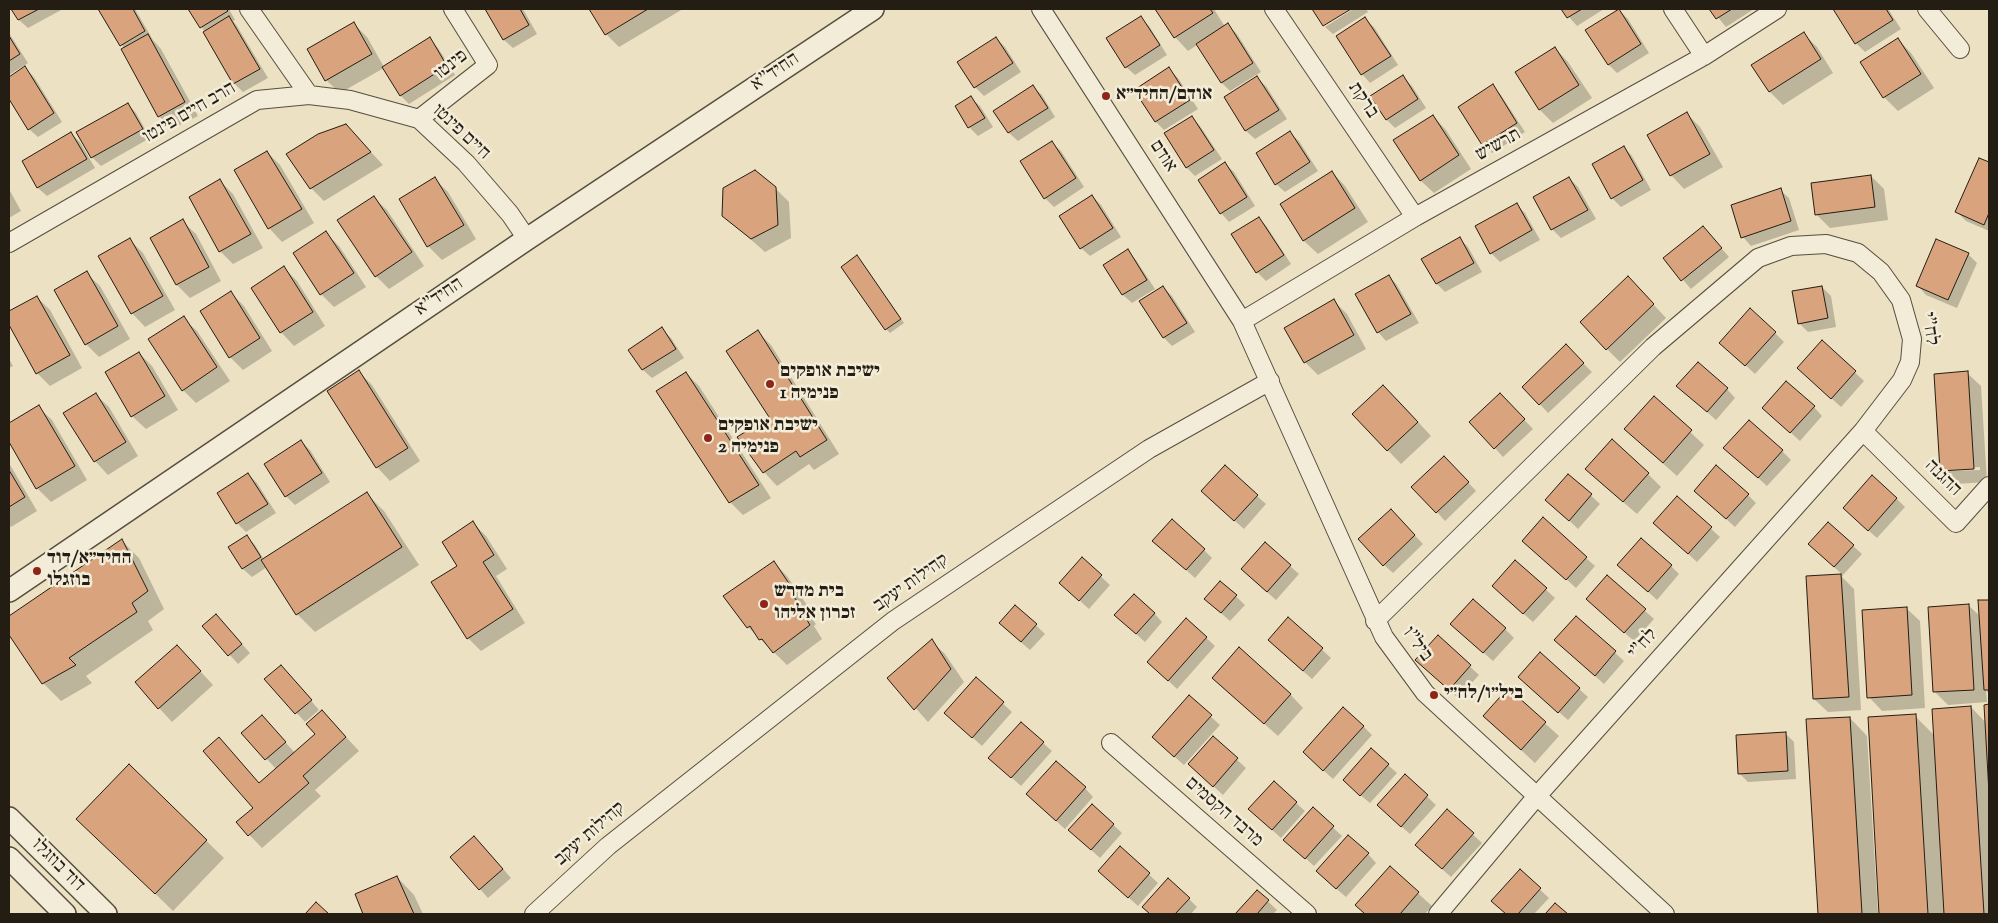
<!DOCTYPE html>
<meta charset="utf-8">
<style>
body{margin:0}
#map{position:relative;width:1998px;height:923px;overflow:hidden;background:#ede1c3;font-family:"Sorts Mill Goudy",serif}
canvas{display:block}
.frame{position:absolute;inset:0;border:10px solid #241d13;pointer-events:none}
</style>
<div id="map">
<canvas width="1998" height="923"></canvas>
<div class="frame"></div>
</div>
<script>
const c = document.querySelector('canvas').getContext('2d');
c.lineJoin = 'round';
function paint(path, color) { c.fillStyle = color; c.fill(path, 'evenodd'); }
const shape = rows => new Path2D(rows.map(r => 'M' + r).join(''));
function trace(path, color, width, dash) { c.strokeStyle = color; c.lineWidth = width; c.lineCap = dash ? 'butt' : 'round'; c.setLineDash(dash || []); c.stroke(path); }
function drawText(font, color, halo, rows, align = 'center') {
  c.font = font + ' "Sorts Mill Goudy","Frank Ruhl Libre",serif'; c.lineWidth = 5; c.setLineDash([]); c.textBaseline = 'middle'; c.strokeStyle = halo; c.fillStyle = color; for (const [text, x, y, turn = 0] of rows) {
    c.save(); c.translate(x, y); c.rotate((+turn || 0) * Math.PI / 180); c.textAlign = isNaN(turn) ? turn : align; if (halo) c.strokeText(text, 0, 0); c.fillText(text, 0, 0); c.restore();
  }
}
const shadow = shape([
 [13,9,63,9,28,28,19,20],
 [100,9,135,9,153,40,161,49,198,116,172,129,159,116,124,48],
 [189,9,229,9,235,20,233,21,237,26,268,78,243,92,234,83,205,32],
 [486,9,523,9,537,34,513,48,504,40],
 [591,9,683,9,619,47,606,34],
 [1156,9,1214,9,1225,27,1228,25,1237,34,1261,72,1230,91,1222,83,1197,45,1188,51,1175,37],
 [1353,9,1366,9,1368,12,1333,34,1325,27],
 [1562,9,1604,9,1577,26],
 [1711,9,1754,9,1726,27],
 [1836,9,1888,9,1901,29,1865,52,1856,43,1835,10],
 [1619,10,1628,19,1649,53,1617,73,1608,64],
 [1140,17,1149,26,1167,55,1135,75,1126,67],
 [1365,19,1374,27,1398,65,1370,83,1362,74],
 [354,24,367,37,384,67,430,39,438,48,455,75,409,104,400,95,384,68,340,93,326,80],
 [9,33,28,63,9,75],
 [1804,34,1817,47,1833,73,1783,105,1770,92,1753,66],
 [996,38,1005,47,1021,72,984,96,975,87],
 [1898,39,1911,53,1934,88,1898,111,1884,97,1862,62],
 [1555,48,1568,62,1592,98,1553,123,1540,110,1517,73],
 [25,68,34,77,62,122,38,137,29,129,9,97,9,78],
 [1169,69,1178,78,1198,109,1164,130,1156,122],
 [1403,77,1412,86,1426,108,1395,128,1387,120,1372,97],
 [1257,78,1266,86,1287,119,1255,139,1246,131,1225,98],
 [1493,86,1501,95,1525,132,1492,153,1483,144,1459,107],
 [1033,87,1042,95,1055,117,1018,141,1009,133,995,111],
 [971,98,980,106,993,127,978,136,969,127,956,107],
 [128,104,136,113,150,138,101,166,92,157],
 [1687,114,1700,127,1723,167,1684,189,1671,175,1648,135],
 [1433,116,1446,130,1471,169,1434,193,1420,180],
 [1192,117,1200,126,1222,159,1195,176,1186,167],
 [346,125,383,165,324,201,311,188],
 [1290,133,1299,141,1318,171,1285,192,1276,184],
 [71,134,80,142,95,168,47,196,38,188,23,162],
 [1052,143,1061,151,1084,187,1054,207,1045,198],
 [1624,147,1632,156,1651,190,1621,207,1612,198],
 [267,152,280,165,314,223,282,242,269,228,235,171],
 [1980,159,1989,163,1989,231,1966,221,1957,212],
 [1225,164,1234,172,1255,206,1229,222,1221,213],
 [1332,172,1345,186,1368,222,1318,254,1304,241,1281,205],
 [1871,176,1884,189,1888,220,1830,228,1816,214],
 [1569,178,1578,187,1596,219,1561,238,1552,229],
 [435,179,448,192,476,239,442,260,428,246,401,200],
 [220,181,233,194,263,248,233,264,220,251],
 [775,188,789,202,791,238,765,252,723,215],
 [9,189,21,211,9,218],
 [1780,190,1789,198,1799,230,1751,246,1743,237],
 [1092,196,1101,205,1121,237,1090,256,1081,248],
 [373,197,387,210,424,266,389,289,376,276],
 [1516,204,1525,213,1540,240,1500,262,1491,253],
 [1259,218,1267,227,1291,264,1266,281,1257,272],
 [182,221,196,234,221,281,190,298,177,285,152,238],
 [1703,227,1729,257,1691,289,1665,259],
 [326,233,339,246,366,287,334,307,321,294],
 [1460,239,1468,247,1482,272,1445,292,1437,284,1423,259],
 [130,240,143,253,175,310,145,327,132,313],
 [1127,251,1136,260,1155,289,1132,303,1123,295,1104,265],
 [1968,254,1977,263,1957,308,1926,295,1918,286],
 [861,261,904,323,890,333,886,329],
 [284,268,297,281,325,326,294,346,281,332,253,288],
 [86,273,100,286,130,339,99,357,86,344],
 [1389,276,1397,285,1419,323,1386,341,1378,332],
 [1163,287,1172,296,1195,332,1172,346,1164,338],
 [1822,287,1831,296,1836,327,1808,332,1799,323],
 [1641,291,1666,318,1620,362,1607,349],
 [231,293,244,306,272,351,243,370,230,357],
 [37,297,50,310,82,368,50,386,37,373,9,323,9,313],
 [1334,301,1347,314,1366,349,1318,375,1305,362],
 [183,318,197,331,230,381,196,403,183,390],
 [662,329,671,338,684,358,652,378,643,370,630,350],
 [758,332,771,345,839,454,814,470,809,464,777,486,764,472,739,437,771,417],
 [1775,333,1784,342,1755,374,1730,351],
 [1822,342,1864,381,1841,407,1808,377],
 [1566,346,1592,372,1548,413,1524,387],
 [139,353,152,366,178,410,146,429,132,416],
 [9,359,13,366,9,368],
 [359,372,372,385,420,461,390,481,377,467],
 [686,373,699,386,771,498,743,515,730,502],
 [1967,373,1981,386,1987,482,1955,484,1941,470],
 [1980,467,1980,470,1952,471,1952,469],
 [1727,389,1735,398,1716,420,1687,394],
 [95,394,109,407,138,456,108,475,95,461],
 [1500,394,1533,429,1503,457,1495,448],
 [1654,398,1704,445,1677,476,1639,442],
 [1397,399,1431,436,1401,464,1353,414],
 [38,407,52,420,87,480,51,502,37,488,9,440,9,424],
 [1814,407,1822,416,1800,441,1772,416],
 [301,441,310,450,330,482,295,505,286,496],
 [1782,451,1791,460,1767,486,1734,456],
 [9,463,37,511,11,527,9,525],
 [1453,466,1476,491,1445,521,1437,512],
 [248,474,257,483,276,513,246,532,237,523],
 [1648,474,1661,487,1637,514,1600,482],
 [1569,475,1600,504,1578,529,1556,508],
 [367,494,384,511,419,565,315,632,297,614,267,567,252,577,243,569,229,547,246,536,255,545,264,560],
 [1748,495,1756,503,1735,527,1704,499],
 [1257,496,1266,504,1244,529,1211,500],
 [1677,498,1720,537,1697,562,1664,532],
 [1896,498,1905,507,1877,538,1853,517],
 [1399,519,1423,544,1393,573,1384,565],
 [473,523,486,536,507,569,496,576,525,623,481,651,468,638,459,566],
 [122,541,139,558,164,609,148,621,153,630,86,676,92,683,61,701,43,683,9,633,9,618],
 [1853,546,1862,554,1843,575,1818,553],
 [1163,549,1204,550,1212,558,1195,578],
 [1533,549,1586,558,1595,566,1576,588],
 [1082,559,1110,585,1089,609,1069,591],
 [1515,562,1555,598,1533,622,1502,595],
 [774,563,787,576,809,608,806,611,816,624,814,626,822,639,787,665,748,627,725,597],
 [1290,566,1299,574,1276,600,1251,578],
 [1671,566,1679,574,1657,600,1628,573],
 [1843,575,1842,577,1854,589,1861,710,1828,712,1814,699,1807,578],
 [1607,577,1654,619,1634,641,1596,608],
 [1221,582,1245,605,1230,621,1215,608],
 [1989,601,1989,694,1986,690,1987,702,1948,705,1934,691,1968,605,1981,617,1980,602],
 [1016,606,1045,634,1030,650,1009,632],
 [1906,608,1920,621,1925,708,1882,711,1869,697],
 [1154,613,1162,622,1145,642,1125,624],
 [1576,617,1624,661,1604,684,1565,649],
 [1289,619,1331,658,1312,679,1278,649],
 [1187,620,1215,646,1177,689,1158,671],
 [224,624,250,653,238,664,204,626],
 [1505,629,1514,638,1493,661,1461,633],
 [1438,637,1479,675,1458,698,1426,669],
 [931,641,945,654,964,682,928,722,889,678],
 [1540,654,1588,697,1568,720,1528,685],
 [190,660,213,685,172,722,136,683],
 [289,675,319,710,305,722,266,679],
 [976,679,1012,712,982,746,955,722],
 [1508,690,1559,736,1535,763,1484,716],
 [1227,691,1290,694,1303,708,1278,736],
 [1189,697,1220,725,1184,765,1162,746],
 [1985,706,1989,706,1989,914,1881,914,1869,718,1915,716,1935,736,1971,707,1986,723],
 [322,711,359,751,315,790,321,796,262,848,238,823,254,808,232,752,260,784,276,769,243,733,270,725,295,753,317,734],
 [1850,718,1867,736,1878,914,1819,914,1808,721],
 [1363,726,1372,735,1333,779,1313,761],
 [1785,733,1794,742,1796,779,1748,782,1739,773],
 [1213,738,1246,768,1223,795,1199,773],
 [1043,743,1052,751,1021,786,999,766],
 [1388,765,1397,773,1370,803,1353,789],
 [129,766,224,858,173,911,96,836],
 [1405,776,1436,805,1410,834,1387,814],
 [1085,788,1093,797,1065,829,1036,803],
 [1296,803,1305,811,1281,838,1259,818],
 [1092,805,1122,833,1100,858,1079,839],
 [1313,809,1342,836,1314,866,1294,848],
 [1447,811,1482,843,1451,877,1425,854],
 [483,846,511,878,488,898,480,889],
 [1120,848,1158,883,1138,906,1109,880],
 [1368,854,1376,863,1346,897,1326,880],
 [1390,868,1432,906,1425,914,1366,914,1357,905],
 [1520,871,1549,898,1534,914,1507,914,1502,910],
 [397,877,414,895,423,914,365,914,356,895],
 [1257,891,1277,910,1273,914,1237,914],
 [1189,899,1197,907,1191,914,1151,914,1144,907]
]);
const building = shape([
 [11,9,39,9,18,20,11,9],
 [98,9,133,9,145,31,120,46,98,9],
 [188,9,226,9,228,11,200,28,188,9],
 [485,9,520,9,529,25,503,40,485,9],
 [589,9,648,9,605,35,589,9],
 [1155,9,1210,9,1213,13,1174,38,1155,9],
 [1312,9,1351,9,1323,26,1312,9],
 [1561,9,1582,9,1567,18,1561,9],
 [1619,9,1641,44,1608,65,1585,30,1619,9],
 [1709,9,1732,9,1716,19,1709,9],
 [1833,9,1886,9,1893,20,1855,44,1833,9],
 [229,16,260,69,233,84,203,32,229,16],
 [1141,16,1160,45,1125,68,1106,38,1141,16],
 [1365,17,1391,56,1361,75,1336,36,1365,17],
 [354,22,372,54,325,81,307,49,354,22],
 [1228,23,1253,63,1221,83,1196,44,1228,23],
 [1804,32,1821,59,1769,92,1751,65,1804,32],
 [148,34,185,102,158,117,121,49,148,34],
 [9,36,20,54,9,61,9,36],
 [430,37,447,66,400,96,382,67,430,37],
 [996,37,1013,63,974,88,957,62,996,37],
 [1898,38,1921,74,1883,98,1860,62,1898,38],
 [1555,47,1579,85,1539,110,1515,72,1555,47],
 [25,66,54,113,28,130,9,99,9,77,25,66],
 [1169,67,1190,100,1155,122,1134,90,1169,67],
 [1403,75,1418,99,1386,120,1370,96,1403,75],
 [1257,76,1279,110,1245,131,1224,97,1257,76],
 [1493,84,1517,123,1482,145,1458,107,1493,84],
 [1033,85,1048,108,1008,133,993,111,1033,85],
 [971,96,985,118,968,128,955,106,971,96],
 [128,103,143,129,91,158,76,132,128,103],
 [1687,112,1710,154,1670,176,1647,135,1687,112],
 [1433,115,1459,155,1420,181,1393,140,1433,115],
 [1192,116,1214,150,1186,168,1164,133,1192,116],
 [346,124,371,152,310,189,286,154,318,134,346,124],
 [1290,131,1310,162,1275,185,1256,153,1290,131],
 [71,132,87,159,37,188,22,161,71,132],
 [1052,141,1076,178,1044,199,1020,161,1052,141],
 [1624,146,1643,180,1611,199,1592,164,1624,146],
 [267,151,302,209,268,229,234,170,267,151],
 [1979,158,1989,162,1989,213,1984,225,1955,212,1979,158],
 [1225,162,1247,197,1220,214,1198,180,1225,162],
 [755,170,776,187,778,225,751,239,722,216,723,188,755,170],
 [1332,171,1355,208,1303,241,1280,204,1332,171],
 [1871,175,1875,207,1815,215,1811,183,1871,175],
 [435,177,464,225,427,247,399,199,435,177],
 [1569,177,1588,210,1551,230,1533,197,1569,177],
 [220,179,251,234,219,252,189,197,220,179],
 [1781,188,1791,221,1741,238,1731,205,1781,188],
 [1092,195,1113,228,1080,249,1059,216,1092,195],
 [374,196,412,252,375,277,337,220,374,196],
 [1517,203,1532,230,1490,254,1475,226,1517,203],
 [1259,217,1284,255,1256,273,1231,234,1259,217],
 [183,219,209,267,176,285,150,238,183,219],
 [1703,226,1722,248,1681,281,1663,258,1703,226],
 [326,231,354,273,320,295,293,253,326,231],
 [1460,237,1474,263,1436,284,1421,259,1460,237],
 [130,238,163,296,131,314,98,256,130,238],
 [1936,239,1969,253,1948,300,1916,286,1936,239],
 [1128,249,1147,280,1122,295,1103,265,1128,249],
 [857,255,901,319,885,330,841,267,857,255],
 [284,266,313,312,280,333,251,288,284,266],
 [87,271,118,326,85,345,54,290,87,271],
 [1389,275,1411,314,1377,333,1355,294,1389,275],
 [1628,276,1654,304,1606,350,1580,322,1628,276],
 [1163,286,1187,323,1163,338,1139,301,1163,286],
 [1822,286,1828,318,1798,324,1792,291,1822,286],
 [231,291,260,338,229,358,200,311,231,291],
 [37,296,70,355,36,374,9,325,9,311,37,296],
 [1334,299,1354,335,1304,363,1284,328,1334,299],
 [1750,308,1776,332,1745,366,1719,343,1750,308],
 [184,316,217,367,182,391,148,339,184,316],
 [662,327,676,349,642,370,628,350,662,327],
 [758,330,827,440,800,457,796,451,763,473,737,437,769,417,726,351,758,330],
 [1822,340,1856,371,1831,399,1797,368,1822,340],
 [1566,344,1584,363,1539,405,1522,387,1566,344],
 [139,352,165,396,131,417,105,372,139,352],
 [1698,362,1728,388,1707,412,1676,386,1698,362],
 [359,370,408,448,376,468,327,391,359,370],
 [1968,371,1974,469,1940,471,1934,374,1968,371],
 [686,372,759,485,729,503,656,391,686,372],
 [1786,381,1815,406,1790,433,1762,408,1786,381],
 [1383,385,1418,422,1387,451,1352,414,1383,385],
 [96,393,126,442,94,462,63,413,96,393],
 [1500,393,1525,419,1494,449,1469,422,1500,393],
 [1654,396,1692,430,1663,463,1624,429,1654,396],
 [39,405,75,466,36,489,9,442,9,423,39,405],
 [1749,420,1783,450,1758,478,1723,448,1749,420],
 [1612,439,1649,473,1623,502,1585,469,1612,439],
 [301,440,322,473,285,497,264,464,301,440],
 [1444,456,1469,482,1436,513,1411,487,1444,456],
 [1225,465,1258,495,1234,521,1201,491,1225,465],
 [1716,465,1749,494,1726,519,1694,491,1716,465],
 [9,470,25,497,9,507,9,470],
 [248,473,268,504,236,524,217,493,248,473],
 [1568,474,1592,494,1569,521,1545,500,1568,474],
 [1872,475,1897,498,1868,531,1843,508,1872,475],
 [367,492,402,547,296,615,261,560,367,492],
 [1677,496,1712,527,1688,554,1653,523,1677,496],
 [1391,509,1415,535,1383,566,1358,539,1391,509],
 [1543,517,1587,557,1566,580,1522,541,1543,517],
 [1172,519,1205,549,1186,570,1152,541,1172,519],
 [473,521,494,555,483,562,513,609,467,639,431,582,457,566,442,542,473,521],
 [1828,522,1854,545,1834,567,1808,544,1828,522],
 [247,535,261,557,242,569,228,547,247,535],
 [1641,538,1672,565,1648,592,1617,565,1641,538],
 [122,539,148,591,132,603,137,612,69,658,76,665,42,684,9,635,9,616,122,539],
 [1265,542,1291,565,1267,592,1241,569,1265,542],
 [1082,557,1102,575,1079,601,1059,583,1082,557],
 [1515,560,1547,588,1523,614,1492,586,1515,560],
 [774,561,796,594,794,597,804,610,802,612,810,625,773,653,762,639,759,640,750,626,747,628,723,596,774,561],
 [1841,574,1849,697,1813,699,1806,576,1841,574],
 [1607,575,1646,609,1624,633,1586,599,1607,575],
 [1220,581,1237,595,1221,613,1204,599,1220,581],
 [1134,594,1155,613,1136,634,1114,615,1134,594],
 [1473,599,1506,628,1483,653,1450,624,1473,599],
 [1978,600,1989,600,1989,690,1984,690,1978,600],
 [1969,604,1974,690,1933,692,1928,607,1969,604],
 [1015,605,1037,624,1021,642,999,623,1015,605],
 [1907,607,1912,695,1867,698,1862,610,1907,607],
 [216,614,242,644,228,656,202,626,216,614],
 [1576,616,1616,651,1595,676,1554,640,1576,616],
 [1288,617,1323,648,1303,671,1268,640,1288,617],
 [1186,618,1207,637,1168,681,1147,662,1186,618],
 [1438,635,1471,665,1449,690,1415,660,1438,635],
 [932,639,951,669,914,710,887,678,932,639],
 [177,645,201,671,158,709,135,682,177,645],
 [1239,647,1291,694,1264,724,1212,678,1239,647],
 [1540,652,1580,688,1558,713,1518,677,1540,652],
 [281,665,312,700,295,714,264,679,281,665],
 [976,677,1004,702,972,738,944,713,976,677],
 [1508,688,1546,722,1521,750,1483,716,1508,688],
 [1189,695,1212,715,1174,757,1152,737,1189,695],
 [1989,704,1989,793,1984,705,1989,704],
 [1971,706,1984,914,1944,914,1932,709,1971,706],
 [1343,707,1364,726,1323,771,1303,752,1343,707],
 [322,710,346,737,303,776,309,783,248,836,236,822,253,808,203,751,219,737,259,783,315,734,306,724,322,710],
 [1916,714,1928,914,1879,914,1868,717,1916,714],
 [262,715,286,742,265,760,241,733,262,715],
 [1850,717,1862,914,1818,914,1806,719,1850,717],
 [1021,722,1044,742,1011,778,988,758,1021,722],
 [1786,732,1788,771,1738,774,1736,735,1786,732],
 [1213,736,1238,758,1213,787,1188,764,1213,736],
 [1371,748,1389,764,1360,796,1343,780,1371,748],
 [1056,761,1086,787,1056,821,1026,794,1056,761],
 [129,764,207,840,155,894,76,819,129,764],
 [1405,774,1428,795,1401,827,1377,805,1405,774],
 [1274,781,1297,802,1272,830,1248,809,1274,781],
 [1092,804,1114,824,1091,850,1068,830,1092,804],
 [1313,807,1334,826,1305,859,1283,840,1313,807],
 [1447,809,1474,833,1442,869,1415,845,1447,809],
 [1348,835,1369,853,1336,889,1316,871,1348,835],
 [474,836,503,869,479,890,450,857,474,836],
 [1120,846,1150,873,1128,898,1098,871,1120,846],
 [1390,866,1419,892,1400,914,1365,914,1355,905,1390,866],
 [1520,869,1541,888,1518,914,1506,914,1491,901,1520,869],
 [397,876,414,914,363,914,355,894,397,876],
 [1168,878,1190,898,1175,914,1150,914,1142,907,1168,878],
 [1257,890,1269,900,1257,914,1235,914,1257,890],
 [316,902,329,914,305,914,316,902],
 [1555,903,1568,914,1545,914,1555,903]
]);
const minor = shape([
 [249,9,309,95],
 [1041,9,1242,321,1384,637,1425,693,1665,914],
 [1274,9,1415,217],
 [1673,9,1704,56],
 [1927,9,1960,49],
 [419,119,488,65,453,9],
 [9,243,257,100,309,95,350,100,419,119,466,163,510,214,527,239],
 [1242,321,1415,217,1704,56,1777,9],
 [1863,431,1956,523,1989,486],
 [1375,621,1653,347,1758,258,1791,246,1826,244,1858,253,1881,272,1901,300,1912,339,1910,362,1902,380,1863,431,1537,796,1438,914],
 [1111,743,1307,914],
 [534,914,608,846,893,621,1149,449,1270,381]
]);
const tertiary = shape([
 [9,591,527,239,873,9],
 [9,818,106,914],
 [9,858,65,914]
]);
const markers = [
 [1106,96,5,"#8f2418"],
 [770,384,5,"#8f2418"],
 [708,438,5,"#8f2418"],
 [37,571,5,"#8f2418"],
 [764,604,5,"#8f2418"],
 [1434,695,5,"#8f2418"]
];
const streetNames = [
 ["פינטו",452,66,-38],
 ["החיד\"א",776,73,-34],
 ["ברקת",1362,101,56],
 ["הרב חיים פינטו",190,114,-30],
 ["חיים פינטו",460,133,43],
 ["תרשיש",1499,146,-29],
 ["אודם",1162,157,57],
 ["החיד\"א",440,298,-34],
 ["לח\"י",1928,329,81],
 ["ההגנה",1942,479,45],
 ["קהילות יעקב",912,584,-35],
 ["ביל\"ו",1416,645,54],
 ["לח\"י",1644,645,-48],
 ["מרבד הקסמים",1223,813,41],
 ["קהילות יעקב",591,835,-41],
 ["דוד בוזגלו",57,866,45]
];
const poiNames = [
 ["אודם/החיד״א",1116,96],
 ["ישיבת אופקים",780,373],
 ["פנימיה 1",780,395],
 ["ישיבת אופקים",718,427],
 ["פנימיה 2",718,449],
 ["החיד״א/דוד",47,560],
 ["בוזגלו",47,582],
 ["בית מדרש",774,593],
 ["זכרון אליהו",774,615],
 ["ביל״ו/לח״י",1444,695]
];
paint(shadow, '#0003');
paint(building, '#d9a37d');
trace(building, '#241d13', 1);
trace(minor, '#564e3f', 20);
trace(tertiary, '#564e3f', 24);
trace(minor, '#f3ecd8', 18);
trace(tertiary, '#f3ecd8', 21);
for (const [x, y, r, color] of markers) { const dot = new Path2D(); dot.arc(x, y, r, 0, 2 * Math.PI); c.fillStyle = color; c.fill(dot); trace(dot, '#f3ecd8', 2); }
drawText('19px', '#241d13', '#f3ecd8', streetNames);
drawText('bold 19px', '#241d13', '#f3ecd8', poiNames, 'left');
</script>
